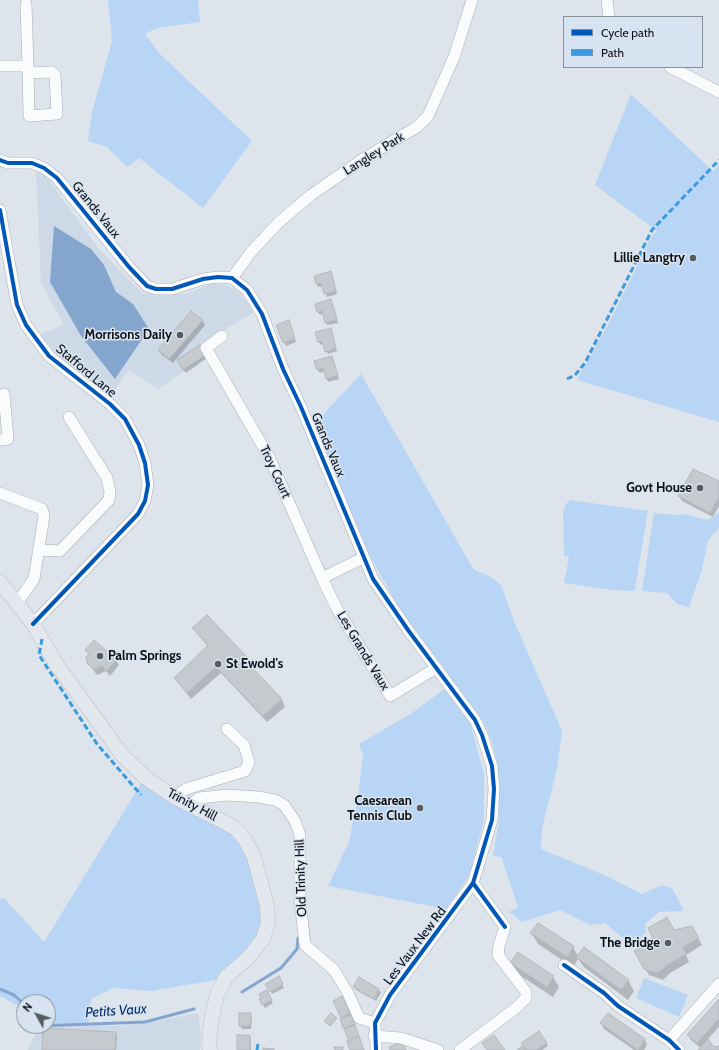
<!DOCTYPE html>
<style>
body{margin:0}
#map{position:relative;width:719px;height:1050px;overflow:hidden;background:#dee4eb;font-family:Cabin,sans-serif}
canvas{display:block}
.legend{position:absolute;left:563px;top:16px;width:140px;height:52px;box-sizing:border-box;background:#d8e3f1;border:1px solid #878f99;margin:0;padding:5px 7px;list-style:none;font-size:12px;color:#0d1115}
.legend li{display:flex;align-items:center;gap:8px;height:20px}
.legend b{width:20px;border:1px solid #878f99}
.north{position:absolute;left:16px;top:994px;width:40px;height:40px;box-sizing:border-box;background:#d8e3f1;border:1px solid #878f99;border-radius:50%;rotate:309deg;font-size:11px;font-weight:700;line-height:16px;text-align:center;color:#0d1115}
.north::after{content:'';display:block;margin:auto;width:14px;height:18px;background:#565b60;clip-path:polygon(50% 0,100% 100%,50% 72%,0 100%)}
</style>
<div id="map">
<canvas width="719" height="1050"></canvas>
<ul class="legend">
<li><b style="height:5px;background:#0057b8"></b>Cycle path</li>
<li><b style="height:5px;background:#3a9adf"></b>Path</li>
</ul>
<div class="north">N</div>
</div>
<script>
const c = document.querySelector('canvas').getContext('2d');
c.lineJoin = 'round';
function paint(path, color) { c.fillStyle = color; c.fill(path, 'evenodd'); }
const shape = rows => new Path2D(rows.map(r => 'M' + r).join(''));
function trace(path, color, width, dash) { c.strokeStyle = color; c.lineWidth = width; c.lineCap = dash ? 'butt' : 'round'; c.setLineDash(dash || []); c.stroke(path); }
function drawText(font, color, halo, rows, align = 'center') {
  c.font = font + ' Cabin,sans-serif'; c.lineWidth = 3; c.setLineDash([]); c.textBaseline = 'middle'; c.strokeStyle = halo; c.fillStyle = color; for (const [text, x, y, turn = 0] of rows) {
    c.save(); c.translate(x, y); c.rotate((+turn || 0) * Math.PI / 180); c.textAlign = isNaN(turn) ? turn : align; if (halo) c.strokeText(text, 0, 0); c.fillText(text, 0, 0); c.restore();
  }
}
const built = shape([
 [36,170,46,176,98,248,143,294,186,294,213,283,229,286,241,294,254,312,209,339,207,356,158,389,129,370,110,397,65,364,40,334,64,325,41,283],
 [198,1013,201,1033,200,1050,28,1050,31,1041,43,1026,48,1026,48,1024,118,1026,151,1022]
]);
const green = shape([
 [108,0,198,0,200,22,157,28,145,34,160,54,252,141,203,208,139,158,127,167,107,147,88,141,92,112,112,41],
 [631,94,713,171,719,165,719,422,577,380,610,321,652,236,657,231,595,185],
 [361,374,474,570,489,576,501,585,514,621,562,731,557,769,542,828,541,849,611,878,642,894,662,885,672,888,684,911,659,912,645,924,646,932,632,946,605,923,591,925,560,910,522,922,509,912,518,907,501,857,493,856,499,821,499,783,493,744,483,721,402,612,366,550,314,424],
 [570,500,648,511,635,589,633,591,612,590,564,583,569,557,564,556,563,512,566,504],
 [719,511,719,528,708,540,702,570,689,607,677,604,667,593,642,591,654,513,676,515,685,514,707,520,714,517],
 [444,689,470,723,484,774,484,820,469,876,446,909,328,886,349,842,358,797,363,755,359,744,412,713],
 [142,782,232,831,251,860,263,921,257,936,221,979,151,991,113,988,91,999,88,1025,48,1024,48,1002,24,1002,24,1009,0,996,0,899,5,899,44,942],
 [644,978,688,995,679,1017,636,998]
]);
const water = shape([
 [54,226,91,249,104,265,116,292,133,304,149,329,115,379,81,336,50,282]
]);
const shadow = shape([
 [331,272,337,294,327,297,323,286,318,287,317,284],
 [331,301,338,323,327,325,323,314,320,315,318,312],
 [202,320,205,325,173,363,162,355,159,350],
 [289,321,296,342,286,346,277,325],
 [330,329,337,351,328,354,324,344,321,345,319,342],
 [205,355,207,358,186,373,178,361],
 [332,357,339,379,328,382,325,371,320,373,318,370],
 [719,482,719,506,713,517,682,501,679,496],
 [194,629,247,658,251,665,249,667,282,700,285,707,267,722,221,673,191,699,175,678,208,647],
 [86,650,116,660,119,665,110,676,106,671,97,675,88,663,89,655],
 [692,927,702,945,686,955,689,962,670,973,663,980,649,975,635,951,655,939,674,931],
 [532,934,573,947,578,956,628,980,634,991,628,1000,584,967,578,959,573,967,538,944],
 [511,963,553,977,559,987,553,997,518,974],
 [278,977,284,988,272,994,267,984],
 [354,987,379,990,381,993,376,1001,356,990],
 [266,991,273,1003,265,1008,260,1000],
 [344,1000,353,1019,364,1050,352,1050,341,1020,343,1019,334,1001],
 [719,1000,719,1027,707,1040,714,1048,719,1047,719,1050,699,1050,701,1048,691,1040,688,1035],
 [250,1014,252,1017,251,1029,242,1029,240,1026],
 [608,1014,645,1040,647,1045,644,1050,634,1050,604,1029,601,1023],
 [336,1019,331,1026,326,1022],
 [115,1033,117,1036,116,1050,43,1050],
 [539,1033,548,1046,542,1050,518,1050],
 [249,1036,251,1039,251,1050,238,1050]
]);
const stream = shape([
 [0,989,14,995,24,1004],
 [242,992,281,968,297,949,298,938],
 [39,1026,145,1022,194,1009]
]);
const building = shape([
 [331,271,336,291,324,294,321,283,316,284,314,276,331,271],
 [331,299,337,319,325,323,322,311,317,312,315,304,331,299],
 [191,311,203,320,169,359,158,350,191,311],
 [289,320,295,339,283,343,276,325,289,320],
 [331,328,336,348,325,352,322,341,318,343,315,332,331,328],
 [199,345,206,355,183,370,177,360,199,345],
 [332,356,338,375,326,379,323,368,317,370,314,361,332,356],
 [693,469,719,481,719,497,710,513,678,496,693,469],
 [207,615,248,658,245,660,282,699,263,716,216,667,187,693,174,678,208,645,192,628,207,615],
 [94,640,117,660,106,671,102,666,94,670,87,663,86,657,89,654,85,650,94,640],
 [667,917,674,930,692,926,699,938,683,947,686,954,666,966,658,973,644,969,634,951,653,939,648,928,667,917],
 [538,923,574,946,567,957,530,933,538,923],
 [584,947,629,980,621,990,576,957,584,947],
 [518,952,554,976,547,987,510,963,518,952],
 [279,976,283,984,270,992,265,984,279,976],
 [359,977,379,989,374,999,353,987,359,977],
 [267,990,272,1000,262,1005,259,999,261,998,259,994,267,990],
 [342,996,350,1013,341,1018,333,1001,342,996],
 [719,999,719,1019,697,1043,687,1035,719,999],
 [239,1013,251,1013,250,1026,239,1026,239,1013],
 [331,1013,337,1018,330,1026,324,1021,331,1013],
 [608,1013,645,1039,638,1050,600,1023,608,1013],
 [351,1015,355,1024,343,1028,340,1019,351,1015],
 [355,1025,359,1036,349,1041,344,1029,355,1025],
 [43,1028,116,1032,115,1050,42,1050,43,1028],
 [539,1031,547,1043,536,1050,526,1050,521,1043,539,1031],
 [237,1035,250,1035,250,1050,237,1050,237,1035],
 [494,1035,505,1050,487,1050,482,1043,494,1035],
 [359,1036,364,1050,350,1050,347,1041,359,1036],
 [708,1039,714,1047,719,1046,719,1050,698,1050,708,1039],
 [403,1042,406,1050,390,1050,389,1047,403,1042],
 [523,1046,526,1050,517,1050,523,1046],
 [334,1047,343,1047,343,1050,335,1050,334,1047],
 [263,1048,274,1049,274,1050,263,1050,263,1048]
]);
const minor = shape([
 [607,0,609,17],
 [26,4,28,66],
 [0,66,28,66,29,116,57,114,55,75,52,72,28,73],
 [670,67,719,92],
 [0,160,8,163,32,163,44,168,57,178,129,267,147,286,156,289,172,289,203,279,218,277,232,278,247,290,262,314,283,369,301,407,373,579,408,630,475,720,482,735,492,766,494,789,492,820,473,883,390,995,375,1023,376,1050],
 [0,210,17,305,26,325,49,356,110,404,125,419,139,445,145,463,148,485,145,501,138,514,33,624],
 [232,278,251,252,279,222,311,195,363,159,417,127,428,116,454,57,472,0],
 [222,336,206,348,269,457,322,578,363,558],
 [0,395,4,394,8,439,0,440],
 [0,493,42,509,44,516,34,579,17,603],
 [39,550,60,551,109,500,110,492,107,478,69,417],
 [322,578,336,607,390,696,436,668],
 [174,797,186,789,245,771,249,762,244,745,227,729],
 [190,805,199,798,228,795,258,797,275,800,284,805,295,821,300,835,300,900,305,945,334,970,348,993,359,1018,375,1023],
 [564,965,604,993,618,1006,669,1040,679,1050],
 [374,1036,401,1038,438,1050],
 [669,1040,719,984],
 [460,1050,516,1008,526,998,526,992,498,955,499,946,505,927,473,883]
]);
const major = shape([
 [0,582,33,624,57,665,122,755,146,778,174,797,226,823,236,829,244,838,254,857,267,906,268,923,263,939,249,957,226,977,217,995,211,1021,209,1044,210,1050]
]);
const quiet = shape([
 [567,379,575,375,585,363,652,230,719,160],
 [42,639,39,655,97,744,141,795],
 [257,1050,258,1044]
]);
const cycleway = shape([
 [0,160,8,163,32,163,44,168,57,178,129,267,147,286,156,289,172,289,203,279,218,277,232,278,247,290,262,314,283,369,301,407,373,579,408,630,475,720,482,735,492,766,494,789,492,820,473,883,390,995,375,1023,376,1050],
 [0,210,17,305,26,325,49,356,110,404,125,419,139,445,145,463,148,485,145,501,138,514,33,624],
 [473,883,505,927],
 [564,965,604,993,618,1006,669,1040,679,1050]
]);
const markers = [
 [693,258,4,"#565b60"],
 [180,335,4,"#565b60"],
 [700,488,4,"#565b60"],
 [100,656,4,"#565b60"],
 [218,664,4,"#565b60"],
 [420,808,4,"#565b60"],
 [668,943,4,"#565b60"]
];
const streetNames = [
 ["Langley Park",374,154,-32],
 ["Grands Vaux",96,210,51],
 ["Stafford Lane",86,371,40],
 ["Grands Vaux",328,445,67],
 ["Troy Court",275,472,65],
 ["Les Grands Vaux",363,651,59],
 ["Trinity Hill",192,805,28],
 ["Old Trinity Hill",301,878,-92],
 ["Les Vaux New Rd",415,946,-53]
];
const poiNames = [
 ["Lillie Langtry",685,258],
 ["Morrisons Daily",172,335],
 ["Govt House",692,488],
 ["Palm Springs",108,656,"left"],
 ["St Ewold's",226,664,"left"],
 ["Caesarean",412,801],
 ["Tennis Club",412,816],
 ["The Bridge",660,943]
];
const waterNames = [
 ["Petits Vaux",116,1011,-4]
];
paint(built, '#ced9e7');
paint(green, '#b9d5f5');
paint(water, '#84a6ce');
paint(shadow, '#0003');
trace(stream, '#84a6ce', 3);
paint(building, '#c5cacf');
trace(building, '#b4b9be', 1);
trace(minor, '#a9aeb3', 12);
trace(major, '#bec1c4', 15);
trace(minor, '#fafbfc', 11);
trace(major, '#e3e8ee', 14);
trace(quiet, '#3a9adf', 3, [6, 3]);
trace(cycleway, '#0057b8', 4);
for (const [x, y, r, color] of markers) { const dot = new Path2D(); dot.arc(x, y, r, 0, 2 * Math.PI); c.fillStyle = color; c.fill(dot); trace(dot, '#d8e3f1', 1.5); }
drawText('13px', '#0d1115', '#d8e3f1', streetNames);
drawText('bold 13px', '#0d1115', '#d8e3f1', poiNames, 'right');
drawText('italic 14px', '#003265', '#d8e3f1', waterNames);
</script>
